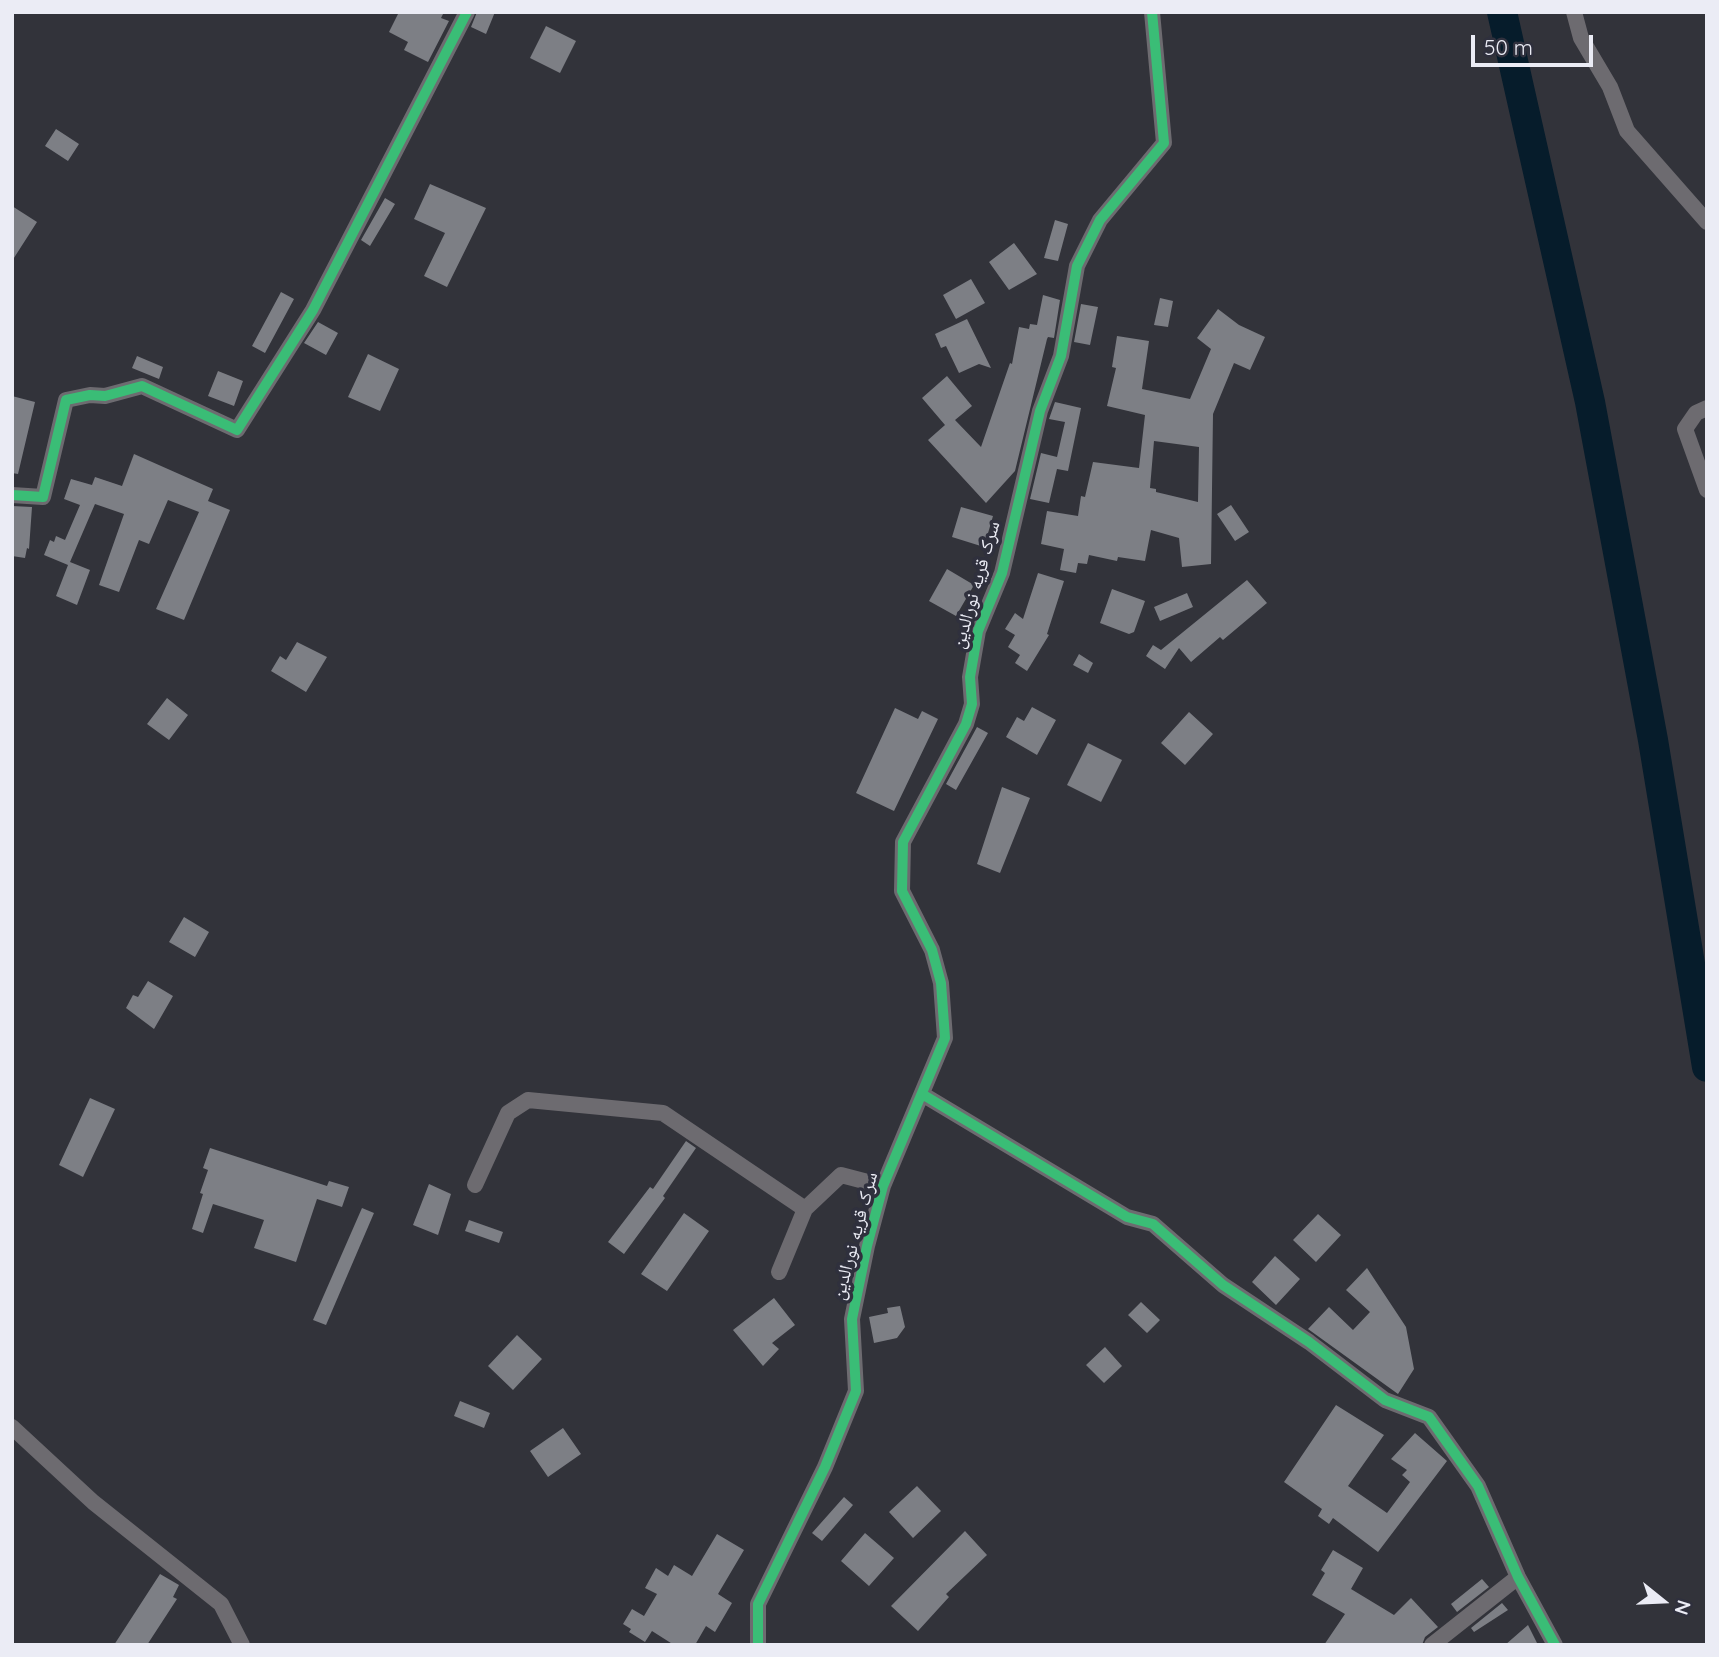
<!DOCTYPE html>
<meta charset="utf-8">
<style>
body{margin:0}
#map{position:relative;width:1719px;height:1657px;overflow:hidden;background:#32333a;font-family:Quicksand,sans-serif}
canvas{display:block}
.frame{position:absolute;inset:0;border:14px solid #ebecf5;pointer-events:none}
.north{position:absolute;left:1628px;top:1566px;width:70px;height:70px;-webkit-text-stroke:5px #2f303d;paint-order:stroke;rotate:108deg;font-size:19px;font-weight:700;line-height:28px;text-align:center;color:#ebecf5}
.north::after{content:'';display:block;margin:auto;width:24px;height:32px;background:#ebecf5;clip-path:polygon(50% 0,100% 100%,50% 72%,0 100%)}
.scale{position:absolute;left:1471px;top:35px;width:122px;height:32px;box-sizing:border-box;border:4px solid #ebecf5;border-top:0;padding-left:9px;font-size:21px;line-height:24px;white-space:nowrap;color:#ebecf5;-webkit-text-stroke:5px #2f303d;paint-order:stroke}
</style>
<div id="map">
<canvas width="1719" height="1657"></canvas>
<div class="frame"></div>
<div class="north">N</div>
<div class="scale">50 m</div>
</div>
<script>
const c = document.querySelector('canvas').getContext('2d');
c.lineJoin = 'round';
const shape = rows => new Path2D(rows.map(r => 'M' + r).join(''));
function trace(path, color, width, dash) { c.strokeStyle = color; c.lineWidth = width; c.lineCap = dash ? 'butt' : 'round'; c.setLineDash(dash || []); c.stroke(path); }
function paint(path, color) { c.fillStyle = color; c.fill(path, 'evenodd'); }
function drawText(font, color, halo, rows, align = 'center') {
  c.font = font + ' Quicksand,"Noto Naskh Arabic",sans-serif'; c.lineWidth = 7; c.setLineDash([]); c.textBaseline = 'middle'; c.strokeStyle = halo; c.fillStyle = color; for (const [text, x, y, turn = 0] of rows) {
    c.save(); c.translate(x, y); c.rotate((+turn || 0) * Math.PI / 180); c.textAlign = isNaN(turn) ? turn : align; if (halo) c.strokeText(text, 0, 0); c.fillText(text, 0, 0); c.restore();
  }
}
const river = shape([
 [1502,12,1590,402,1653,740,1707,1067]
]);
const building = shape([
 [399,12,444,12,441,18,449,21,428,62,404,50,408,42,389,32],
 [477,12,495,12,486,34,471,27],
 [546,26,576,41,560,73,530,58],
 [56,129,79,144,68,161,45,146],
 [430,184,486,208,447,287,424,276,445,233,414,219],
 [385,198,395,204,370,246,361,240],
 [12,206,37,222,12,261],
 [1055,220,1068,224,1058,261,1044,258],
 [1014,243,1037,274,1009,290,989,262],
 [971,279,985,303,956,319,943,295],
 [281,292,294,299,265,353,252,346],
 [1043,295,1060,300,1054,338,1048,337,1047,339,1015,471,986,503,928,440,945,425,922,398,947,376,972,406,955,420,981,447,1010,363,1012,364,1019,327,1029,329,1030,324,1037,325],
 [1160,298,1173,301,1168,327,1154,325],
 [1081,304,1098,307,1090,345,1074,342],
 [1218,309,1239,325,1265,337,1250,370,1234,363,1213,414,1211,564,1182,567,1179,538,1151,530,1145,561,1118,557,1117,561,1089,555,1087,564,1078,563,1076,573,1060,570,1064,549,1041,544,1047,511,1078,516,1081,496,1085,497,1093,462,1139,468,1145,415,1107,406,1116,368,1112,367,1117,336,1149,341,1142,389,1190,399,1211,349,1197,338],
 [1154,441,1199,447,1198,502,1156,492,1156,489,1150,488],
 [967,319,991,368,979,364,959,373,946,346,941,348,935,334],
 [318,322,338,333,326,355,304,343],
 [368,354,399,369,380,411,348,397],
 [137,356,163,367,159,379,132,368],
 [218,371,243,381,234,406,208,396],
 [12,396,35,402,18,474,12,473],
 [1055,402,1081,408,1068,471,1057,469,1049,503,1030,499,1041,453,1057,457,1065,422,1049,419],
 [134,454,213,489,208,501,230,510,184,620,156,609,199,512,168,500,149,544,139,540,119,592,99,585,124,514,95,504,70,562,90,570,77,605,56,596,68,565,44,555,50,540,54,542,56,536,65,540,80,505,64,499,71,479,92,485,95,477,122,486],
 [1231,505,1249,532,1235,541,1217,514],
 [12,506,32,507,29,549,27,548,25,558,12,556],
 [961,507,993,516,984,547,952,537],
 [947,569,974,585,956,616,929,601],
 [1038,573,1064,581,1047,634,1049,635,1027,671,1015,663,1020,655,1008,647,1015,635,1005,629,1015,613,1023,619],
 [1247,580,1267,603,1223,640,1220,637,1191,662,1179,648,1165,669,1146,656,1153,645,1161,650],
 [1112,589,1145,601,1134,632,1129,634,1100,623],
 [1187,593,1193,607,1160,621,1154,607],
 [297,642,327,657,306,692,271,671,280,656,286,660],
 [1079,654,1093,663,1088,673,1073,665],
 [167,698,188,715,169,740,147,724],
 [1032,707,1056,720,1037,755,1006,737,1017,717,1024,721],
 [895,708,918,719,922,711,938,719,894,811,856,793],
 [1189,712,1213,734,1185,765,1161,743],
 [977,727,988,733,956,790,946,784],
 [1088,743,1122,760,1101,802,1067,785],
 [1002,787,1030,798,1000,873,977,864],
 [184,917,209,932,195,957,169,942],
 [148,981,173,996,154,1029,126,1008,133,995,138,997],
 [90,1098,115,1109,83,1177,59,1165],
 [686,1141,696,1148,663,1196,665,1198,624,1254,608,1242,650,1187,653,1189],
 [210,1148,327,1186,329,1181,349,1187,342,1207,317,1199,296,1262,254,1248,264,1220,213,1204,203,1233,192,1229,203,1194,200,1193,208,1170,203,1168],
 [429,1184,451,1194,438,1235,413,1225],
 [362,1208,374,1213,326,1325,313,1320],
 [684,1213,709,1231,667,1291,641,1274],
 [1318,1214,1341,1235,1316,1262,1293,1240],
 [469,1220,503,1232,499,1243,465,1231],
 [1275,1256,1300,1279,1276,1305,1252,1282],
 [1367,1268,1406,1327,1414,1369,1398,1394,1308,1329,1329,1307,1353,1330,1370,1312,1346,1290],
 [774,1298,795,1325,772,1343,779,1349,763,1366,733,1330],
 [1141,1302,1160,1320,1147,1333,1128,1315],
 [900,1306,905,1327,897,1338,874,1343,869,1317,888,1313,887,1308],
 [517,1335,542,1359,513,1390,488,1366],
 [1105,1347,1122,1366,1104,1383,1086,1365],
 [460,1401,490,1413,484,1428,454,1416],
 [1336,1405,1384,1435,1348,1486,1387,1513,1410,1482,1402,1475,1407,1470,1391,1459,1415,1433,1447,1461,1378,1552,1333,1518,1329,1524,1318,1516,1322,1509,1284,1482],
 [563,1428,581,1454,548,1477,530,1451],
 [917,1486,941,1511,913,1538,889,1512],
 [844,1497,853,1505,822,1541,812,1533],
 [965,1531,987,1555,946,1594,949,1597,918,1631,891,1606],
 [865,1533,894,1558,869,1586,841,1561],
 [717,1534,744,1550,718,1594,732,1603,715,1632,706,1626,695,1645,674,1645,652,1631,645,1642,629,1632,631,1629,623,1624,632,1609,644,1616,657,1594,645,1588,656,1568,668,1576,674,1565,692,1576],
 [1333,1550,1363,1568,1351,1589,1394,1615,1411,1598,1438,1627,1425,1637,1422,1645,1324,1645,1345,1614,1312,1595,1325,1573,1321,1570],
 [160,1574,179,1585,173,1597,177,1599,147,1645,114,1645],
 [1482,1579,1489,1587,1457,1612,1451,1604],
 [1502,1603,1508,1610,1474,1632,1471,1628],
 [1528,1625,1538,1645,1505,1645]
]);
const minor = shape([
 [1574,12,1581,38,1610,87,1627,131,1707,222],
 [1707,408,1696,413,1685,429,1707,490],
 [12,495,43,497,66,400,90,395,105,396,142,386,237,430,313,310,467,12],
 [922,1094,1127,1217,1153,1224,1223,1285,1309,1342,1385,1400,1429,1417,1478,1486,1518,1577,1555,1645],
 [475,1185,508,1113,528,1100,663,1113,805,1209],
 [779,1272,805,1209,841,1175,883,1186],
 [12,1427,93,1502,221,1604,242,1645],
 [758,1645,758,1604,825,1467,856,1391,852,1319,867,1246,883,1186,945,1038,941,983,932,950,902,891,903,842,966,724,972,704,970,677,978,631,1002,573,1040,411,1061,356,1077,266,1100,220,1164,143,1152,12],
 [1432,1645,1518,1577]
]);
const cycleway = shape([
 [12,495,43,497,66,400,90,395,105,396,142,386,237,430,313,310,467,12],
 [922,1094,1127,1217,1153,1224,1223,1285,1309,1342,1385,1400,1429,1417,1478,1486,1518,1577,1555,1645],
 [758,1645,758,1604,825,1467,856,1391,852,1319,867,1246,883,1186,945,1038,941,983,932,950,902,891,903,842,966,724,972,704,970,677,978,631,1002,573,1040,411,1061,356,1077,266,1100,220,1164,143,1152,12]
]);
const streetNames = [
 ["سرک قریه نورالدین",976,585,-74],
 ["سرک قریه نورالدین",855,1236,-75]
];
trace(river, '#061c2b', 30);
paint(building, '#7d7f85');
trace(minor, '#6d6b70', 16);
trace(cycleway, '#3abd76', 10);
drawText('19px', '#ebecf5', '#2f303d', streetNames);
</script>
